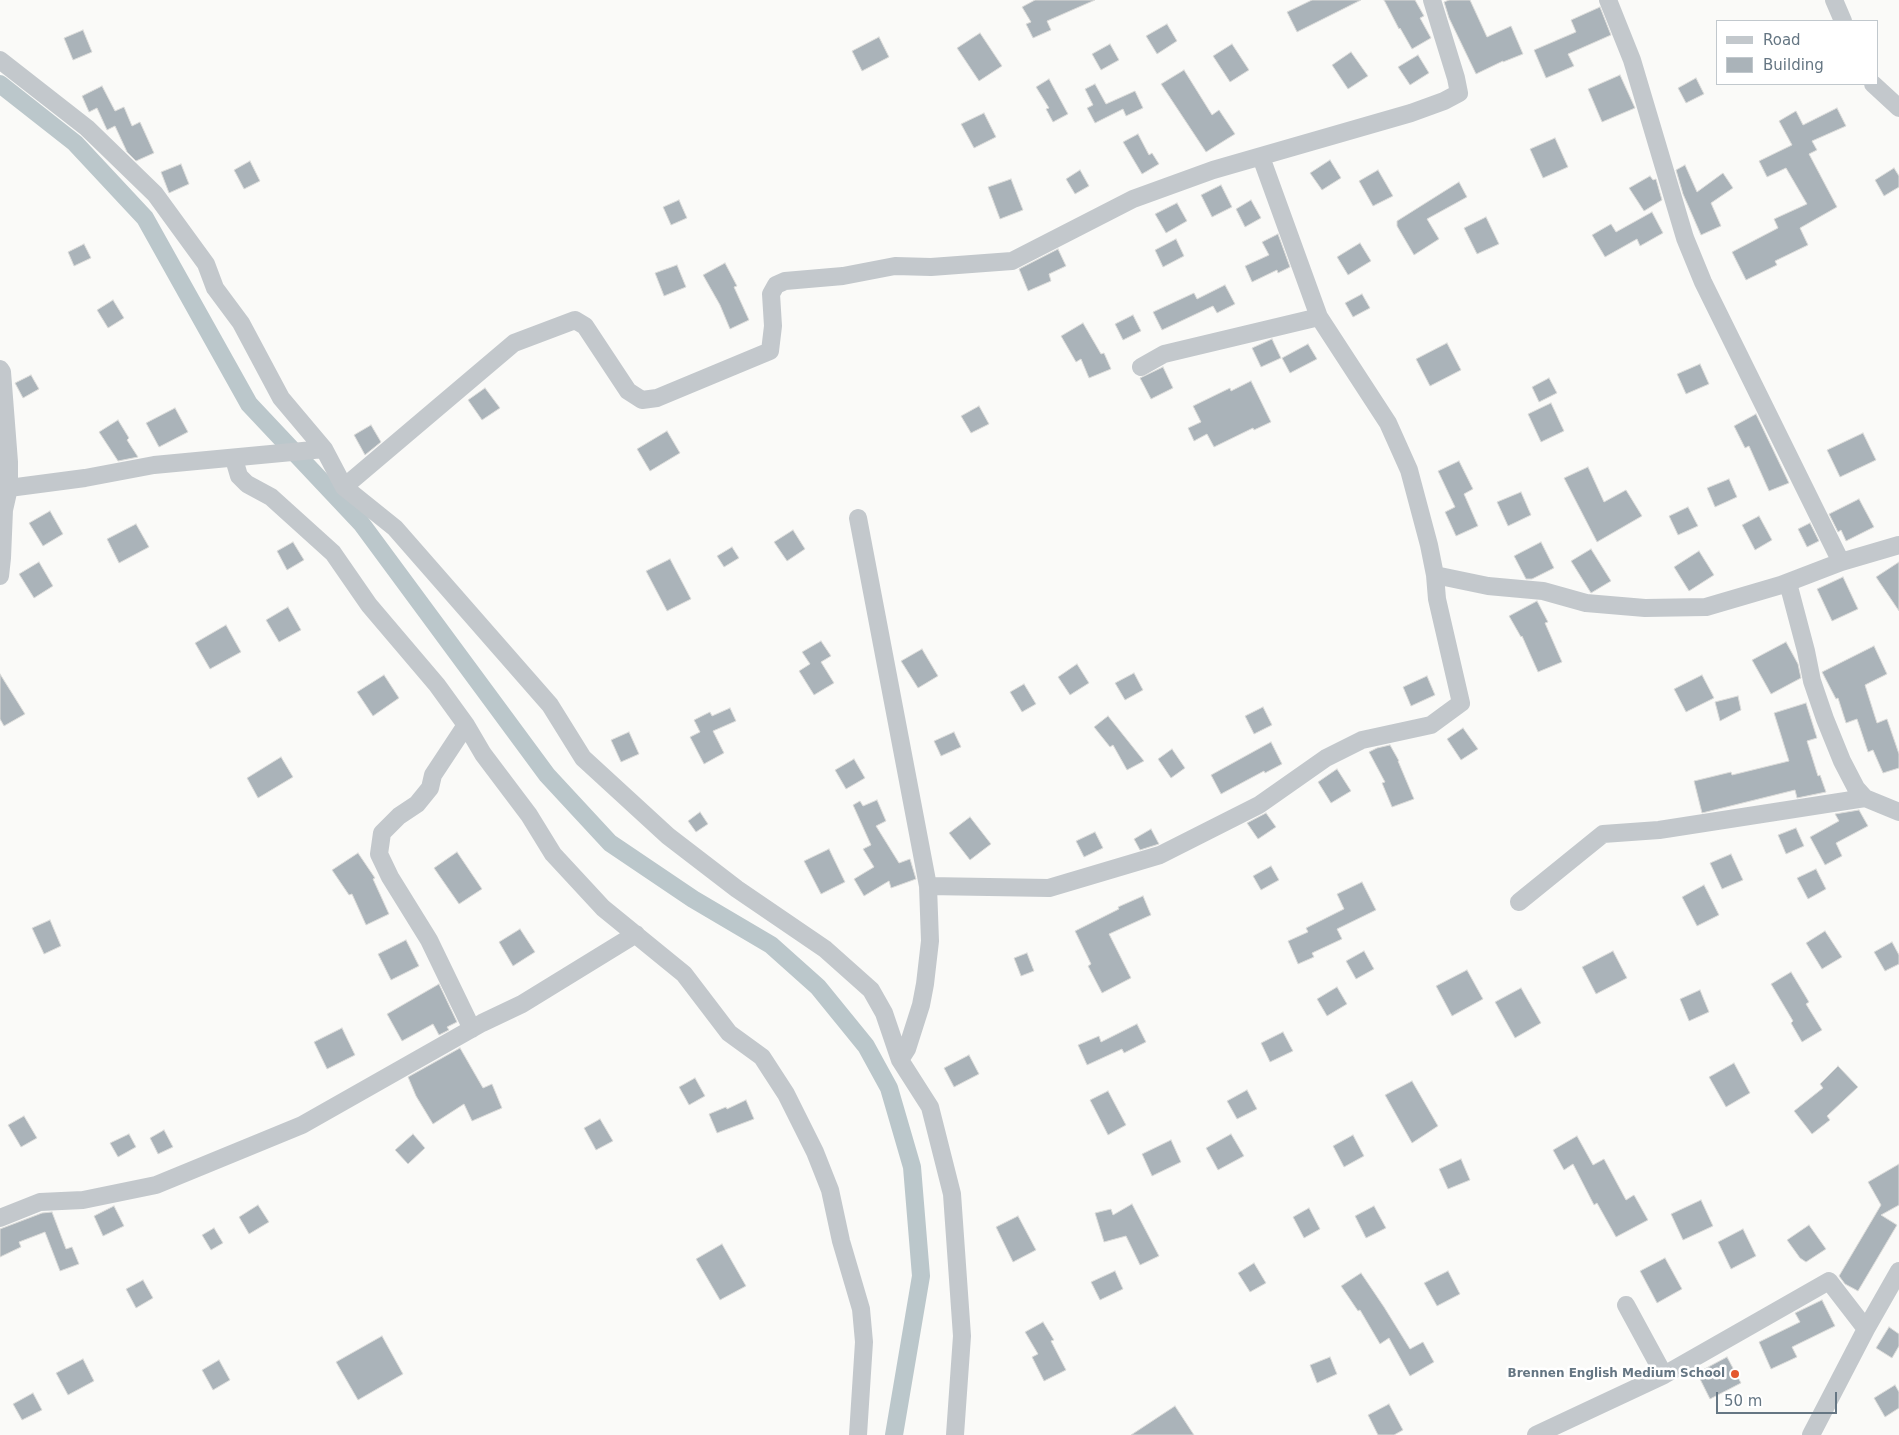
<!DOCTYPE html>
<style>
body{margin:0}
#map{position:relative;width:1899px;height:1435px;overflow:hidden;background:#fafaf8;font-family:"DejaVu Sans",sans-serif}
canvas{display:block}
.legend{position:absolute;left:1716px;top:20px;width:162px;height:65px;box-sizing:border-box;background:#fff;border:1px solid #c1c8cd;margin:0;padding:6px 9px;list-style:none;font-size:15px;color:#657683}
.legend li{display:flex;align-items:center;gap:10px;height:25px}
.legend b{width:25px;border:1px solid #c1c8cd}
.scale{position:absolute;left:1716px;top:1392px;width:121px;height:22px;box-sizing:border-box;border:2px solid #657683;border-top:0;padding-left:6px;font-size:15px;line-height:18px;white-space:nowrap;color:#657683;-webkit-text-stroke:4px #fff;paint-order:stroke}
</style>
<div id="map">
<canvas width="1899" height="1435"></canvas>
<ul class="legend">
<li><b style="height:6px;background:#c3c8cc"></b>Road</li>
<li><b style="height:14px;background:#aab3b9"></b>Building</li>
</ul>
<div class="scale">50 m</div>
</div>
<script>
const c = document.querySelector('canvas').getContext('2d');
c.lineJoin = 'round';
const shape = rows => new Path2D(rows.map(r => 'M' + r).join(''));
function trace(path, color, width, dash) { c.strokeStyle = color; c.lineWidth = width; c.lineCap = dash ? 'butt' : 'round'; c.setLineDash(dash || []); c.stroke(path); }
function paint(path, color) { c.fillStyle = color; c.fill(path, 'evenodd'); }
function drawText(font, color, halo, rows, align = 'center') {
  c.font = font + ' "DejaVu Sans",sans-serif'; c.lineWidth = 5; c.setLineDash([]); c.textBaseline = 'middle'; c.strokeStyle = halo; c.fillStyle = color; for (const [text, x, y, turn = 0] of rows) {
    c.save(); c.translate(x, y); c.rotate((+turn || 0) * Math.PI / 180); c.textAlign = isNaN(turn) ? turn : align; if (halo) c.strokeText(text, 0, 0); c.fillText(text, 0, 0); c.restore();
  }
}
const canal = shape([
 [0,84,75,143,145,218,249,404,361,523,547,775,610,843,693,899,771,945,818,987,866,1046,889,1088,912,1167,921,1276,894,1435]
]);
const building = shape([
 [1035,0,1095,0,1047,21,1051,30,1033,38,1026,24,1031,22,1022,7,1035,0],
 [1312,0,1361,0,1297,32,1287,12,1312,0],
 [1384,0,1415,0,1424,16,1420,18,1431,38,1412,49,1400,28,1399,29,1384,0],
 [1449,0,1470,0,1487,37,1511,26,1523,54,1503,62,1503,61,1476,74,1449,18,1444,2,1449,0],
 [1600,7,1611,35,1568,54,1574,66,1546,78,1534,50,1576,32,1571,20,1600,7],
 [1167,24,1177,41,1157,54,1146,36,1167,24],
 [83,30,92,52,73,60,64,38,83,30],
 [980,33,1002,66,979,81,957,48,980,33],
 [879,37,889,57,862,71,852,51,879,37],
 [1110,44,1119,60,1101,70,1092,54,1110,44],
 [1232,44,1249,70,1230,82,1213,56,1232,44],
 [1351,52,1368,76,1348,89,1332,65,1351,52],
 [1418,55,1429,73,1410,85,1398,67,1418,55],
 [1184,70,1212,115,1219,110,1235,134,1206,152,1161,84,1184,70],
 [1620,75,1635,108,1602,122,1588,89,1620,75],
 [1696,78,1704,94,1686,103,1678,88,1696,78],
 [1049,79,1068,114,1053,122,1046,109,1049,108,1036,87,1049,79],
 [1095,84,1106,104,1135,91,1143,108,1126,116,1123,109,1095,123,1087,108,1093,105,1085,89,1095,84],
 [102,86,115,111,124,107,132,126,140,122,154,153,136,161,127,152,115,126,107,130,97,108,89,112,82,96,102,86],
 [1837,108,1846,126,1812,141,1817,150,1809,154,1837,207,1800,228,1808,245,1775,261,1777,265,1746,280,1732,252,1778,228,1774,219,1807,204,1786,168,1767,177,1759,161,1792,145,1779,121,1796,111,1803,125,1837,108],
 [984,113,996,137,974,148,961,124,984,113],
 [1138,134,1149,155,1152,153,1159,164,1142,174,1123,142,1138,134],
 [1555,138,1568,167,1543,178,1530,149,1555,138],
 [1330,160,1341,178,1322,190,1310,173,1330,160],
 [250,161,260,181,244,189,234,170,250,161],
 [181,164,189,184,169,193,161,172,181,164],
 [1685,165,1697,192,1723,173,1733,188,1711,203,1721,226,1701,235,1683,194,1676,170,1685,165],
 [1894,168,1899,176,1899,187,1884,196,1875,180,1894,168],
 [1080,170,1089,186,1075,194,1066,179,1080,170],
 [1378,170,1393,196,1373,206,1359,181,1378,170],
 [1650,176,1653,180,1656,179,1662,200,1644,211,1629,188,1650,176],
 [1011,179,1023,210,1000,219,988,187,1011,179],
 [1459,182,1467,197,1427,219,1439,239,1414,255,1397,226,1397,221,1459,182],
 [1221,185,1232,207,1212,217,1201,195,1221,185],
 [679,200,687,218,671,225,663,207,679,200],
 [1251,200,1261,218,1245,227,1236,209,1251,200],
 [1177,203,1187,221,1166,233,1155,214,1177,203],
 [1652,212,1663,233,1640,246,1637,239,1605,257,1592,235,1611,224,1616,232,1652,212],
 [1486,217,1499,244,1477,254,1464,228,1486,217],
 [1278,234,1290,267,1278,273,1277,270,1252,282,1245,266,1269,255,1262,242,1278,234],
 [1176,239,1184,256,1163,267,1155,250,1176,239],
 [1360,243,1371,261,1348,275,1337,257,1360,243],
 [84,244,91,258,74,266,68,252,84,244],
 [1058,249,1066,266,1049,274,1051,281,1028,291,1019,269,1058,249],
 [725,263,737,286,734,287,749,320,730,329,720,305,703,275,725,263],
 [677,265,686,287,664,296,655,273,677,265],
 [1225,285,1235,304,1217,313,1213,306,1162,330,1153,312,1194,293,1197,299,1225,285],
 [1362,294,1370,308,1353,317,1345,303,1362,294],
 [113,300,124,318,108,328,97,310,113,300],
 [1133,315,1141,331,1123,340,1115,324,1133,315],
 [1083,323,1101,354,1104,353,1111,369,1089,378,1081,359,1076,362,1061,336,1083,323],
 [1272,339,1281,358,1261,367,1252,348,1272,339],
 [1447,343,1461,370,1430,386,1416,359,1447,343],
 [1308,344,1317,359,1290,373,1282,358,1308,344],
 [1700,364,1709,384,1686,394,1677,374,1700,364],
 [1163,367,1173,388,1151,399,1140,378,1163,367],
 [31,375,39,389,23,398,15,383,31,375],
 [1549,378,1557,393,1539,402,1532,387,1549,378],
 [1251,381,1271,422,1254,430,1253,428,1214,447,1207,434,1194,441,1188,428,1201,422,1193,406,1230,388,1231,391,1251,381],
 [485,388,500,408,482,420,468,400,485,388],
 [1551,403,1564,431,1541,442,1528,414,1551,403],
 [979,406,989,424,971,433,961,416,979,406],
 [175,408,188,432,159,447,146,423,175,408],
 [1756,414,1789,483,1769,491,1749,446,1745,448,1734,426,1756,414],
 [118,420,129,438,127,440,138,457,118,461,99,432,118,420],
 [371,425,381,442,365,455,354,435,371,425],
 [667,431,680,453,650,471,637,449,667,431],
 [1863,433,1876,460,1840,477,1827,450,1863,433],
 [1459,461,1473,489,1464,494,1478,526,1456,536,1445,512,1455,507,1438,471,1459,461],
 [1588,467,1604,502,1626,490,1642,516,1597,542,1564,478,1588,467],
 [1729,479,1737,497,1715,507,1707,488,1729,479],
 [1521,492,1531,515,1508,526,1497,502,1521,492],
 [1859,499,1874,527,1846,541,1841,530,1838,532,1829,514,1859,499],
 [1688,507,1698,526,1678,535,1669,516,1688,507],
 [50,511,63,534,43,546,29,523,50,511],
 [1759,516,1772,540,1755,550,1742,525,1759,516],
 [1810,523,1819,541,1807,547,1798,529,1810,523],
 [136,524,149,547,119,563,107,539,136,524],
 [793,530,805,549,787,561,774,542,793,530],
 [293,542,304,560,287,570,277,551,293,542],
 [1541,542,1554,568,1532,579,1526,579,1514,556,1541,542],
 [732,547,739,558,724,567,717,556,732,547],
 [1591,549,1611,581,1591,593,1571,561,1591,549],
 [1699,551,1714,575,1689,591,1674,567,1699,551],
 [670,559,691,599,667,611,646,571,670,559],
 [39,562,53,586,34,598,19,574,39,562],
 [1899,562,1899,611,1876,577,1899,562],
 [1843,577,1858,609,1832,621,1817,589,1843,577],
 [1537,601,1548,622,1545,623,1562,662,1538,672,1522,636,1521,637,1509,616,1537,601],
 [288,607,301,630,279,642,266,620,288,607],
 [226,625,241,652,210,669,195,643,226,625],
 [821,641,831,656,821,662,834,683,814,695,799,671,810,664,802,652,821,641],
 [1786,642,1798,664,1801,678,1771,694,1752,660,1786,642],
 [1874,646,1887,674,1865,685,1877,723,1887,719,1899,754,1899,768,1883,773,1873,750,1868,752,1857,719,1846,723,1838,698,1836,699,1822,672,1874,646],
 [922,649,938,676,918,688,901,661,922,649],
 [1077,664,1089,683,1070,695,1058,677,1077,664],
 [1134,673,1143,690,1125,700,1115,683,1134,673],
 [0,674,25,714,4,726,0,719,0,674],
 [384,675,399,698,373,716,357,692,384,675],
 [1702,675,1714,698,1686,712,1674,689,1702,675],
 [1427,676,1435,695,1411,706,1403,687,1427,676],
 [1024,684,1036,704,1022,712,1010,692,1024,684],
 [1738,696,1741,710,1720,721,1715,702,1738,696],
 [1806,703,1817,738,1807,741,1818,776,1820,775,1826,792,1797,798,1795,790,1702,813,1694,781,1731,772,1732,775,1789,761,1774,713,1806,703],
 [1263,707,1272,725,1254,734,1245,716,1263,707],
 [730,708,736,721,713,731,724,753,704,764,690,737,700,732,694,720,710,712,712,716,730,708],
 [1108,716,1144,761,1127,770,1113,745,1110,747,1094,727,1108,716],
 [1463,728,1478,749,1461,760,1447,739,1463,728],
 [629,732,639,754,621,762,611,740,629,732],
 [954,732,961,747,941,756,934,741,954,732],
 [1271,742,1282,764,1265,773,1264,771,1221,794,1211,775,1271,742],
 [1390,745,1399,761,1398,761,1414,799,1392,807,1382,783,1385,782,1369,752,1377,748,1390,745],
 [1172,749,1185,768,1171,778,1158,759,1172,749],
 [281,757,293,777,258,798,247,778,281,757],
 [854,759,865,778,846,789,835,770,854,759],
 [1337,769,1351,791,1331,803,1318,782,1337,769],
 [877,800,886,821,876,826,899,863,910,859,916,879,891,888,889,881,864,896,854,879,874,867,863,849,871,845,853,805,860,801,863,806,877,800],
 [1859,810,1868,826,1836,843,1842,856,1825,865,1810,837,1839,821,1835,814,1859,810],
 [700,812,708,824,696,832,688,821,700,812],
 [1266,813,1276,827,1258,839,1247,823,1266,813],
 [970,817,991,844,970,860,949,833,970,817],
 [1796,828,1804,846,1786,854,1778,835,1796,828],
 [1151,829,1159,844,1140,850,1134,839,1151,829],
 [1095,832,1103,848,1084,857,1076,841,1095,832],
 [829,849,845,882,821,894,804,861,829,849],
 [457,852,482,889,459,904,434,868,457,852],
 [358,853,375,878,373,879,389,914,366,925,352,894,349,895,332,870,358,853],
 [1731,854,1743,880,1722,889,1710,863,1731,854],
 [1271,866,1279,880,1261,890,1253,876,1271,866],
 [1816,869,1826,889,1808,899,1797,878,1816,869],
 [1362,882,1376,910,1337,929,1342,939,1312,953,1314,957,1298,964,1288,941,1308,932,1306,928,1344,909,1337,894,1362,882],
 [1704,885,1719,915,1697,926,1682,897,1704,885],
 [1143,896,1151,915,1109,934,1131,978,1102,993,1088,966,1091,964,1075,931,1119,909,1118,907,1143,896],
 [50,920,61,946,44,954,32,928,50,920],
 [520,929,535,952,513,966,499,942,520,929],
 [1825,931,1842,957,1822,969,1806,943,1825,931],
 [406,940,419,966,391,980,378,954,406,940],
 [1892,942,1899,955,1899,964,1885,971,1874,952,1892,942],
 [1364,951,1374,969,1356,979,1346,961,1364,951],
 [1613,951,1627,978,1596,994,1582,967,1613,951],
 [1027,953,1034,971,1021,976,1014,958,1027,953],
 [1467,970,1483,999,1452,1016,1436,986,1467,970],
 [1791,972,1809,1002,1806,1004,1822,1030,1802,1042,1791,1023,1793,1021,1771,984,1791,972],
 [439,984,457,1022,447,1027,449,1030,439,1035,433,1024,402,1041,387,1014,439,984],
 [1337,987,1347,1004,1327,1016,1317,999,1337,987],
 [1521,988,1541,1023,1515,1038,1495,1002,1521,988],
 [1700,990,1709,1012,1689,1021,1680,999,1700,990],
 [1137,1024,1146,1042,1124,1053,1122,1049,1087,1065,1078,1045,1099,1036,1101,1042,1137,1024],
 [342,1028,355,1055,327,1069,314,1042,342,1028],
 [1283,1032,1293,1051,1270,1062,1261,1043,1283,1032],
 [460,1048,483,1088,492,1084,502,1108,472,1121,464,1104,433,1124,416,1096,408,1077,460,1048],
 [969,1055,979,1074,954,1087,944,1068,969,1055],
 [1734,1063,1750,1093,1726,1107,1709,1077,1734,1063],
 [1838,1066,1858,1087,1827,1116,1830,1120,1812,1134,1794,1111,1823,1088,1820,1084,1838,1066],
 [695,1078,705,1096,689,1105,679,1087,695,1078],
 [1412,1081,1438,1126,1412,1143,1385,1095,1412,1081],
 [1247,1090,1257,1109,1237,1119,1227,1101,1247,1090],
 [1108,1091,1126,1125,1108,1135,1090,1100,1108,1091],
 [746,1100,754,1119,717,1133,709,1114,726,1107,727,1109,746,1100],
 [24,1116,37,1138,21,1147,8,1125,24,1116],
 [600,1119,613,1141,596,1150,584,1128,600,1119],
 [164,1130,173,1147,158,1154,150,1138,164,1130],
 [129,1134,136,1147,118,1157,110,1143,129,1134],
 [413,1134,425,1148,408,1164,395,1150,413,1134],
 [1231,1134,1244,1156,1218,1170,1206,1148,1231,1134],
 [1353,1135,1364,1156,1344,1167,1333,1146,1353,1135],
 [1577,1136,1593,1165,1604,1159,1626,1200,1634,1195,1648,1220,1616,1237,1597,1203,1594,1205,1573,1164,1564,1170,1553,1150,1577,1136],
 [1171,1140,1181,1162,1152,1176,1142,1154,1171,1140],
 [1461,1159,1470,1180,1448,1189,1439,1169,1461,1159],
 [1899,1164,1899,1205,1881,1215,1897,1225,1858,1291,1845,1284,1839,1276,1881,1205,1868,1182,1899,1164],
 [1701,1200,1713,1226,1683,1240,1671,1214,1701,1200],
 [1132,1204,1159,1256,1140,1265,1126,1236,1104,1242,1095,1213,1111,1209,1113,1215,1132,1204],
 [258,1205,269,1222,249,1234,239,1217,258,1205],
 [114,1206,124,1226,103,1236,94,1216,114,1206],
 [1374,1206,1386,1228,1366,1238,1355,1216,1374,1206],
 [1309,1208,1320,1229,1304,1238,1293,1217,1309,1208],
 [52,1212,66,1249,72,1247,79,1264,60,1271,45,1232,19,1242,21,1247,0,1257,0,1229,42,1213,52,1212],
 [1018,1216,1036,1250,1013,1262,996,1227,1018,1216],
 [1809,1225,1826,1249,1806,1262,1800,1258,1787,1240,1809,1225],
 [214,1228,223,1243,211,1250,202,1235,214,1228],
 [1743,1229,1756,1256,1731,1269,1718,1242,1743,1229],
 [722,1244,746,1286,720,1300,696,1259,722,1244],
 [1665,1258,1682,1289,1657,1303,1640,1271,1665,1258],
 [1254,1263,1266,1283,1250,1292,1238,1273,1254,1263],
 [1115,1271,1123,1289,1100,1300,1091,1282,1115,1271],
 [1448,1271,1460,1294,1437,1306,1424,1283,1448,1271],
 [1361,1273,1384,1307,1410,1349,1423,1342,1434,1362,1410,1376,1389,1338,1380,1344,1360,1310,1358,1311,1341,1286,1361,1273],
 [143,1280,153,1298,136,1308,126,1289,143,1280],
 [1822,1300,1835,1326,1792,1347,1797,1357,1771,1369,1759,1342,1800,1322,1795,1313,1822,1300],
 [1043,1322,1054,1340,1051,1341,1066,1370,1044,1381,1032,1357,1038,1354,1025,1332,1043,1322],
 [1889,1327,1899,1334,1899,1346,1892,1358,1876,1348,1889,1327],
 [382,1336,403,1374,358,1400,336,1362,382,1336],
 [1330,1357,1337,1374,1317,1383,1310,1365,1330,1357],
 [1727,1357,1741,1383,1710,1399,1697,1373,1727,1357],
 [83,1359,94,1381,68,1395,56,1373,83,1359],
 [219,1360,230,1380,213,1390,202,1370,219,1360],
 [1895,1385,1899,1392,1899,1408,1885,1417,1874,1398,1895,1385],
 [33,1393,42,1410,22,1420,13,1404,33,1393],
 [1389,1404,1403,1430,1394,1435,1378,1435,1368,1415,1389,1404],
 [1175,1406,1194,1435,1131,1435,1175,1406]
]);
const street = shape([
 [1608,0,1632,60,1685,238,1703,282,1841,562],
 [1834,0,1843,21],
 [0,60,87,128,155,194,206,264,215,288,241,323,281,398,324,449,344,487,395,528,550,705,583,758,668,836,737,889,825,949,871,990,884,1013,900,1060,930,1107,952,1194,962,1336,955,1435],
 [1873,84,1899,108],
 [1261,157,1319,317,1388,423,1409,470,1429,545,1435,575,1488,586,1543,591,1586,603,1645,608,1706,607,1781,585,1841,562,1899,545],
 [1141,367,1164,354,1319,317],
 [0,369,2,372,9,462,9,488],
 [234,459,239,476,247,484,271,497,333,553,369,605,437,685,466,725,483,754,529,815,553,854,603,908,684,974,729,1033,762,1057,786,1094,815,1152,830,1190,841,1241,861,1309,864,1342,858,1435],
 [344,487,514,343,575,320,585,326,628,391,642,400,657,398,770,351,773,326,771,294,776,285,785,281,843,276,895,266,931,267,1012,261,1133,199,1213,170,1411,113,1444,101,1459,93,1456,78,1432,0],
 [858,518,928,886,930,941,925,984,921,1005,907,1049,900,1060],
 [0,576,2,558,4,510,9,488,85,478,154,465,324,449],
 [1788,583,1806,651,1812,681,1825,719,1842,761,1856,788,1865,798],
 [466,725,433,775,430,788,417,804,399,816,382,833,379,854,390,877,429,940,472,1029],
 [928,886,1049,888,1160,855,1259,805,1326,758,1362,740,1431,725,1461,703,1437,599,1435,575],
 [1519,902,1603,834,1659,830,1865,798,1899,812],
 [0,1218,40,1202,83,1200,156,1185,302,1125,482,1023,522,1004,636,934],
 [1626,1305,1664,1375],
 [1536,1435,1664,1375,1829,1281,1866,1329],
 [1811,1435,1866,1329,1899,1271]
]);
const markers = [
 [1735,1374,5,"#e4572e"]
];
const poiNames = [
 ["Brennen English Medium School",1725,1374]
];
trace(canal, '#bbc7cb', 18);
paint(building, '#aab3b9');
trace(building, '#dcdcda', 1);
trace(street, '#c3c8cc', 18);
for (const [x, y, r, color] of markers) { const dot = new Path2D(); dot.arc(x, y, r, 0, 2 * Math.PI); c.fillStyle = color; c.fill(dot); trace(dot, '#fff', 2); }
drawText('bold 12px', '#657683', '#fff', poiNames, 'right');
</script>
